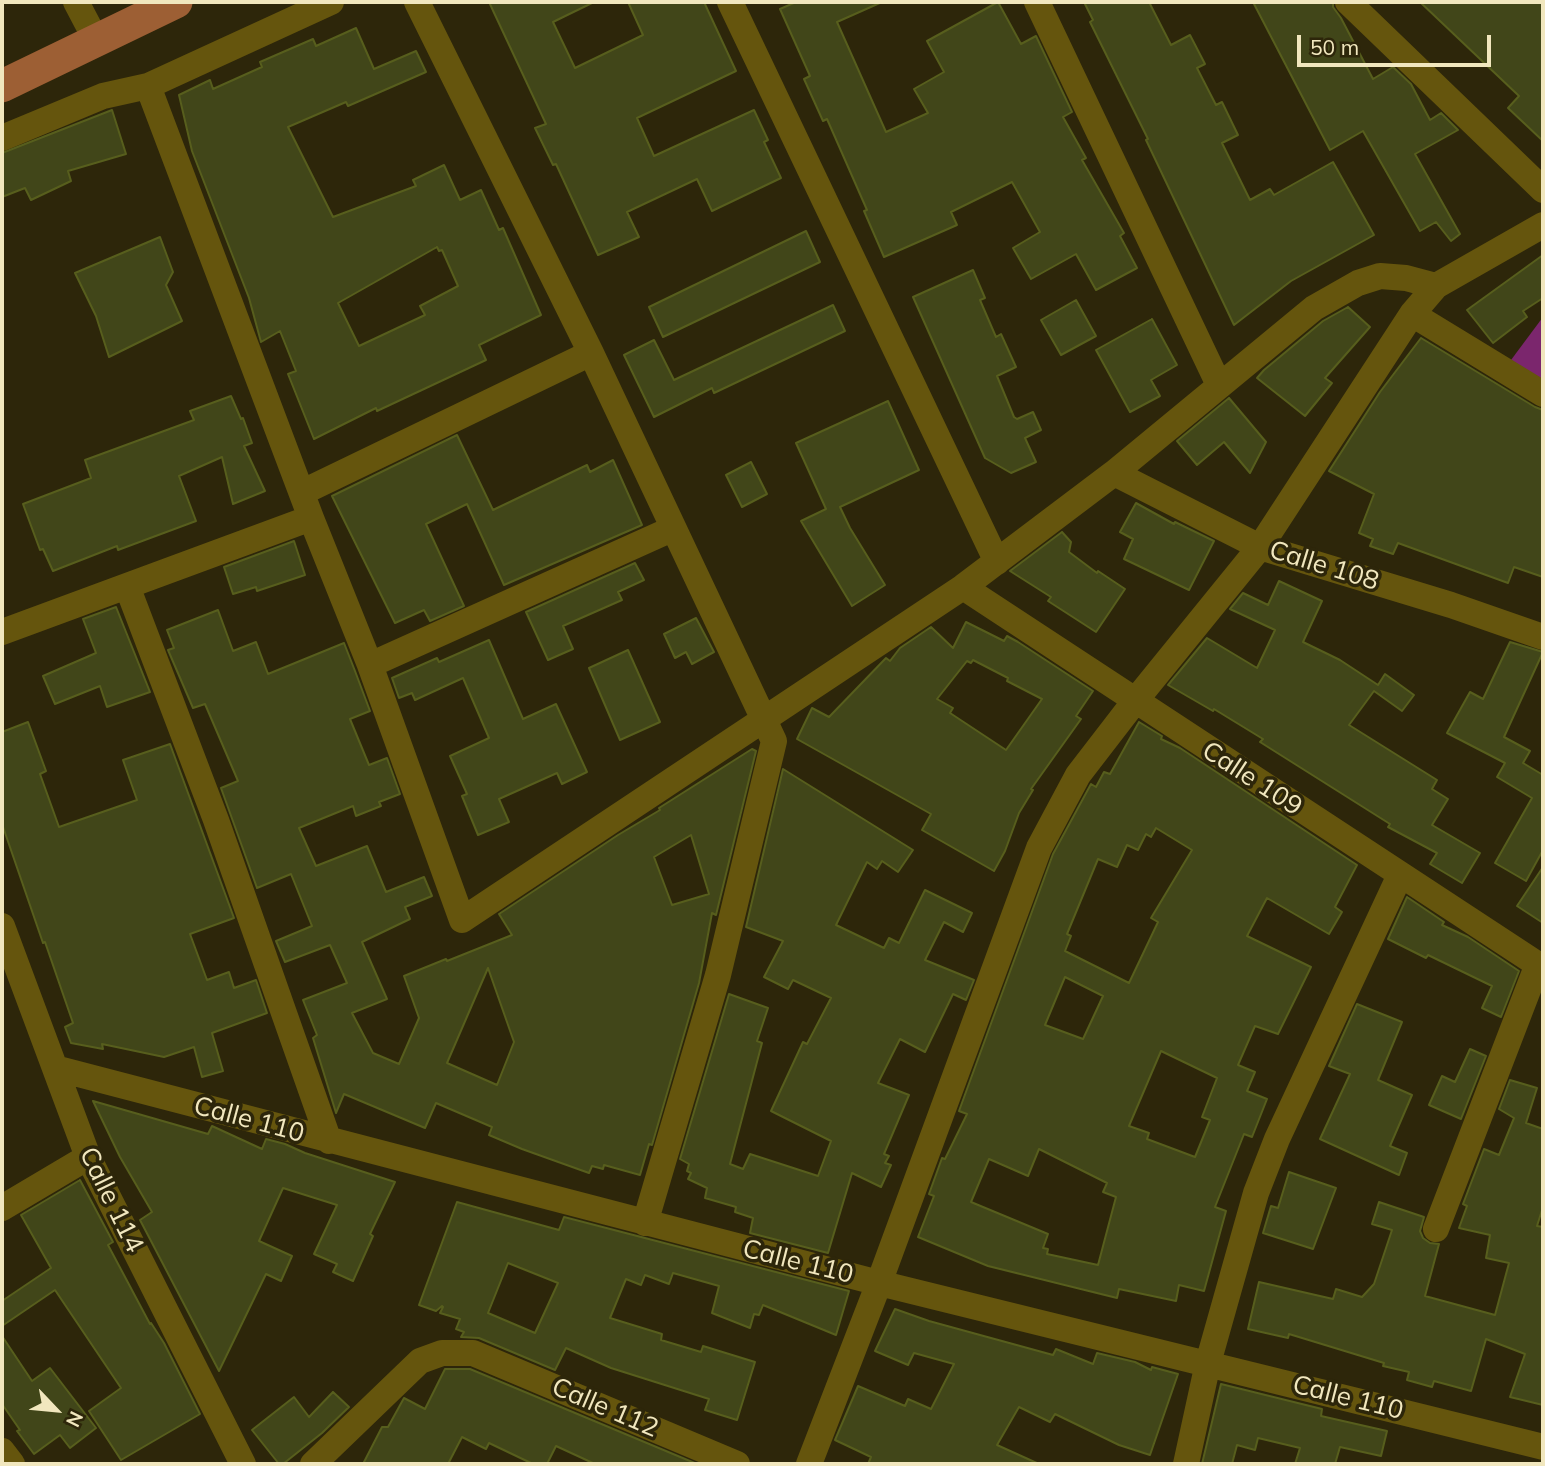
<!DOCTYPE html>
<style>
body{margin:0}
#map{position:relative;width:1545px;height:1466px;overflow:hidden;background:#2d260a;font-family:Mulish,sans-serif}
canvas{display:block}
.frame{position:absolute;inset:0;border:4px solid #f1e7be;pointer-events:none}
.north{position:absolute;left:21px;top:1375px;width:70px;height:70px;-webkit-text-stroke:5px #2d260a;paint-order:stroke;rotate:116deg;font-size:19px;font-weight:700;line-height:28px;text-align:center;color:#f1e7be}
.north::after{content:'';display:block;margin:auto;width:24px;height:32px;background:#f1e7be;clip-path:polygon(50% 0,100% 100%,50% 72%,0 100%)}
.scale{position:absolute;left:1297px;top:35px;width:194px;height:32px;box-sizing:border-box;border:4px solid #f1e7be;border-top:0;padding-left:9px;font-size:21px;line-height:24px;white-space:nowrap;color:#f1e7be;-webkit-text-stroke:5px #2d260a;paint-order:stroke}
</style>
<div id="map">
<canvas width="1545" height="1466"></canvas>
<div class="frame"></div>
<div class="north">N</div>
<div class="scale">50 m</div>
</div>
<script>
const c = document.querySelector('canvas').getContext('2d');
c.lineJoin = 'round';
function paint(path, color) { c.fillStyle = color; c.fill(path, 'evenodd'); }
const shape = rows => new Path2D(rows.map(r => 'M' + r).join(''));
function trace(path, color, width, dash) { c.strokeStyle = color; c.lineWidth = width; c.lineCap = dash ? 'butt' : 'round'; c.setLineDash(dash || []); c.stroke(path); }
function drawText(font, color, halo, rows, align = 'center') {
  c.font = font + ' Mulish,sans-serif'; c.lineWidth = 7; c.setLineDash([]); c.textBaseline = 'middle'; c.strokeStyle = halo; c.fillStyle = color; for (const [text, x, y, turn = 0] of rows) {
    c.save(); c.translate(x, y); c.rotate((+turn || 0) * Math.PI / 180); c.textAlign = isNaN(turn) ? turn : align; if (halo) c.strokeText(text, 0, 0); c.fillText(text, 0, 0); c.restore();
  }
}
const green = shape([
 [1543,317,1543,381,1511,360]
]);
const building = shape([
 [489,2,594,2,553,22,575,68,643,35,628,2,704,2,736,71,637,118,654,156,754,110,768,140,764,142,781,178,712,211,697,179,627,212,639,237,598,255,556,164,553,165,535,128,546,124,489,2],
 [796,2,882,2,837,22,886,132,928,113,914,89,944,72,927,41,998,2,1021,44,1036,36,1072,112,1063,117,1086,158,1082,160,1124,233,1120,236,1137,268,1096,290,1076,254,1031,279,1013,248,1040,232,1012,182,951,212,957,225,884,257,864,211,867,210,827,119,823,121,804,79,810,76,780,9,796,2],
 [1084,2,1149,2,1171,45,1190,35,1205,64,1197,68,1216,105,1222,102,1238,135,1222,143,1250,200,1270,189,1274,195,1333,162,1374,235,1291,281,1234,325,1146,140,1148,139,1090,22,1093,20,1084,2],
 [1253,2,1333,2,1333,7,1341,18,1373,79,1393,67,1411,84,1430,120,1441,113,1458,130,1415,154,1460,234,1451,241,1436,222,1420,231,1363,131,1330,150,1253,2],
 [1420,2,1543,2,1543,141,1508,108,1519,96,1420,2],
 [356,28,374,69,416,51,426,72,348,106,346,102,288,127,333,217,416,186,413,180,444,165,460,200,481,190,499,230,503,228,541,315,479,345,486,360,377,411,376,408,314,439,288,374,296,371,280,331,261,342,249,298,192,151,179,95,210,80,213,89,262,67,260,62,313,39,316,46,356,28],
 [437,247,439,251,442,250,458,286,420,306,425,315,359,346,338,303,437,247],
 [112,110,126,154,68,171,71,181,31,200,25,188,2,197,2,153,112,110],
 [806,231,820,262,663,337,649,307,806,231],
 [160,237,173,272,166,285,182,321,109,357,96,316,75,273,160,237],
 [1543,255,1543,298,1523,311,1527,317,1493,343,1467,310,1543,255],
 [973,270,985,298,980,300,996,337,1001,334,1016,367,997,376,1014,417,1017,419,1033,412,1041,430,1025,438,1036,462,1011,473,985,458,913,297,973,270],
 [1076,300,1096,336,1061,355,1041,320,1076,300],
 [833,305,845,331,714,393,712,388,654,417,624,355,654,340,674,380,833,305],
 [1348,307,1370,327,1325,378,1332,383,1305,416,1257,378,1264,370,1323,321,1348,307],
 [1152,319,1177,365,1151,380,1160,396,1130,412,1096,350,1152,319],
 [1421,338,1535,407,1543,410,1543,577,1514,567,1508,583,1398,543,1393,554,1370,546,1373,539,1359,533,1374,494,1329,471,1380,392,1421,338],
 [231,396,241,419,243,418,252,443,244,446,265,491,233,504,222,457,179,476,196,521,118,550,117,546,53,571,43,549,40,550,23,504,91,478,85,460,194,420,190,411,231,396],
 [1229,398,1266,442,1250,473,1224,442,1197,465,1177,441,1229,398],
 [888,401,919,470,840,507,850,528,885,585,852,606,801,521,826,509,796,443,888,401],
 [457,435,493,510,587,465,590,472,613,460,642,525,504,585,467,504,426,524,464,606,430,621,424,610,395,623,332,496,457,435],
 [751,462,767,494,742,507,726,475,751,462],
 [1136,503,1174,524,1175,522,1214,541,1189,590,1124,559,1133,539,1120,532,1136,503],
 [1062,532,1071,542,1069,552,1097,573,1098,571,1125,589,1096,632,1048,601,1051,597,1010,571,1062,532],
 [294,541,305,575,257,591,256,587,233,594,224,567,294,541],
 [635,563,644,580,618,592,622,600,563,626,573,649,548,660,526,612,635,563],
 [1279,581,1322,601,1303,642,1340,660,1378,685,1385,674,1414,695,1402,711,1374,691,1349,725,1437,780,1432,789,1448,799,1432,825,1480,853,1462,883,1430,864,1437,853,1388,827,1390,824,1260,742,1263,739,1214,709,1213,711,1168,685,1207,638,1257,668,1275,630,1230,609,1243,593,1268,605,1279,581],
 [116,607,150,692,107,707,100,686,55,704,43,676,96,653,83,619,116,607],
 [218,610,233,651,256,642,268,674,344,643,355,671,370,711,350,719,369,765,387,758,400,794,379,802,381,806,356,816,353,806,299,828,316,866,367,846,386,892,424,877,432,896,405,907,410,919,362,942,387,999,352,1013,373,1053,399,1064,419,1018,404,976,446,959,447,961,512,935,499,914,618,835,660,810,659,808,752,749,756,751,716,915,712,913,699,983,652,1145,649,1144,640,1175,604,1165,603,1169,592,1166,589,1173,522,1149,489,1135,492,1127,436,1103,425,1128,344,1094,336,1113,313,1038,317,1035,303,1000,347,983,330,945,285,962,276,941,312,926,291,874,257,888,221,788,238,781,205,704,193,708,168,650,174,648,167,630,218,610],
 [691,835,709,894,672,905,654,857,691,835],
 [488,968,514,1042,497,1085,447,1063,488,968],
 [696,618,714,652,692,664,686,652,675,658,664,634,696,618],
 [966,622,1004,641,1007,636,1018,642,1093,691,1076,716,1081,719,1031,789,1033,790,1019,813,1005,851,994,871,922,830,931,814,797,739,812,708,829,717,886,658,890,661,900,648,931,627,953,648,966,622],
 [973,660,1008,678,1007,681,1042,699,1006,750,950,713,953,708,937,699,967,661,971,663,973,660],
 [489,640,523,719,556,704,587,772,562,784,557,773,499,799,509,822,478,835,462,796,467,794,450,756,489,738,463,678,415,700,412,693,399,698,392,678,437,658,439,662,489,640],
 [1510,642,1543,652,1504,737,1530,751,1523,763,1543,775,1543,850,1526,881,1495,863,1532,798,1497,777,1505,763,1447,733,1470,692,1483,699,1510,642],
 [628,650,660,722,620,740,589,668,628,650],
 [28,722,46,771,40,774,59,827,137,800,123,760,170,744,234,918,190,934,207,980,229,972,234,988,256,980,267,1013,212,1033,223,1071,202,1077,194,1047,164,1057,102,1044,103,1049,71,1043,65,1027,73,1023,45,942,43,943,2,824,2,732,28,722],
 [1139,722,1162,736,1161,739,1180,748,1357,865,1335,907,1342,912,1329,934,1267,898,1247,936,1311,967,1278,1034,1255,1026,1238,1065,1255,1072,1247,1091,1267,1099,1252,1137,1244,1134,1215,1207,1226,1211,1204,1291,1179,1285,1176,1301,1119,1289,1117,1298,988,1266,918,1237,934,1196,929,1194,942,1158,945,1159,967,1114,959,1111,1053,854,1091,784,1096,787,1104,772,1110,774,1139,722],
 [1156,828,1192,850,1151,918,1158,922,1129,983,1065,951,1071,936,1067,934,1098,859,1117,867,1127,845,1138,850,1146,834,1151,837,1156,828],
 [1065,977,1103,996,1083,1039,1045,1025,1065,977],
 [1161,1051,1217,1078,1202,1117,1210,1120,1195,1157,1147,1139,1149,1133,1129,1126,1161,1051],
 [1039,1149,1107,1183,1103,1192,1116,1197,1098,1265,1047,1254,1048,1249,1043,1248,1048,1234,971,1202,989,1159,1028,1176,1039,1149],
 [783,769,913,850,898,872,882,861,877,869,867,862,836,925,884,948,889,938,899,943,925,890,972,913,963,932,944,922,925,960,974,980,966,1000,953,994,925,1052,900,1039,878,1083,909,1095,884,1154,889,1156,885,1163,891,1165,881,1187,852,1173,828,1253,750,1233,753,1218,735,1212,736,1207,705,1198,707,1188,688,1179,691,1173,687,1171,689,1164,680,1159,729,994,768,1008,757,1041,762,1043,730,1164,743,1169,750,1154,818,1176,831,1141,771,1111,803,1042,807,1044,831,998,793,980,788,989,764,977,783,941,746,927,783,769],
 [1543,867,1543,923,1517,906,1543,867],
 [1407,897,1444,922,1442,925,1468,937,1519,971,1501,1017,1482,1008,1492,986,1428,955,1426,958,1388,939,1407,897],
 [1357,1004,1402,1022,1378,1080,1412,1095,1390,1146,1407,1153,1399,1175,1320,1139,1350,1074,1329,1066,1357,1004],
 [1470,1049,1486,1056,1461,1119,1429,1105,1442,1076,1455,1082,1470,1049],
 [1510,1080,1537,1088,1526,1123,1543,1129,1543,1207,1537,1226,1543,1227,1543,1405,1510,1397,1525,1354,1486,1339,1471,1391,1434,1381,1432,1387,1407,1380,1409,1372,1383,1366,1384,1363,1289,1334,1288,1338,1248,1329,1259,1282,1333,1299,1336,1289,1362,1297,1374,1284,1392,1230,1372,1224,1379,1202,1424,1217,1420,1231,1423,1238,1430,1243,1439,1244,1425,1296,1495,1315,1509,1263,1486,1258,1490,1235,1459,1228,1467,1206,1463,1204,1484,1149,1499,1155,1514,1118,1499,1109,1510,1080],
 [93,1101,208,1134,212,1126,262,1149,266,1139,285,1144,305,1153,395,1182,370,1234,373,1236,353,1281,333,1272,337,1264,314,1254,337,1205,283,1188,259,1241,292,1256,281,1281,266,1274,219,1371,140,1220,152,1212,120,1157,93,1101],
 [1289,1172,1336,1188,1313,1249,1263,1233,1271,1206,1278,1208,1289,1172],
 [80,1180,113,1242,108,1245,150,1324,151,1323,164,1343,200,1414,121,1460,89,1411,121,1388,55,1290,2,1326,2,1301,51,1268,21,1215,80,1180],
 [457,1202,559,1230,564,1217,849,1291,836,1335,763,1305,759,1315,754,1314,750,1328,712,1313,719,1286,673,1273,669,1284,645,1275,641,1285,626,1279,610,1318,662,1334,661,1340,701,1352,703,1346,755,1362,737,1420,705,1410,709,1399,611,1368,566,1348,555,1370,479,1338,461,1337,464,1332,456,1329,460,1319,440,1313,443,1307,442,1306,436,1311,419,1305,457,1202],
 [508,1263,558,1283,535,1333,488,1313,508,1263],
 [895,1309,929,1321,1053,1355,1056,1349,1093,1364,1097,1353,1135,1362,1151,1370,1152,1367,1178,1374,1150,1455,1119,1445,1055,1414,1050,1422,1019,1407,997,1445,1039,1464,868,1464,871,1457,835,1440,858,1386,905,1406,908,1399,931,1409,954,1364,914,1353,908,1365,875,1351,895,1309],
 [2,1336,32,1381,50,1368,96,1428,70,1448,60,1435,34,1454,17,1431,20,1430,2,1404,2,1336],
 [445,1369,470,1369,697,1464,595,1464,556,1446,547,1464,533,1464,489,1443,486,1449,462,1437,448,1464,363,1464,382,1427,388,1427,404,1398,425,1409,445,1369],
 [1221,1384,1322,1409,1321,1416,1387,1431,1381,1456,1340,1447,1335,1464,1295,1464,1300,1448,1258,1438,1255,1450,1237,1445,1232,1464,1202,1464,1221,1384],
 [333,1392,349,1407,322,1433,283,1464,279,1464,252,1430,294,1397,309,1417,333,1392]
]);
const minor = shape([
 [76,2,96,40],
 [417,2,591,353,774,741,718,975,645,1223],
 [730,2,997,562],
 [1037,2,1219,385],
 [1348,2,1543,190],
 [148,86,311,518,370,665,462,920,963,587,1114,473,1314,308,1358,283,1380,276,1406,278,1436,286],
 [2,138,103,96,148,86,331,2],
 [1412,314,1543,394],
 [1114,473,1260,547,1451,605,1543,637],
 [303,492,591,353],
 [127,586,216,820,329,1141],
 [963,587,1543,968],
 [2,632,311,518],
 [370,665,672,529],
 [2,926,88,1157,243,1464],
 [55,1068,879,1283,1543,1447],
 [2,1208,88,1157],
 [1436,1229,1538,964],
 [2,1451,12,1464],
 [313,1464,420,1361,442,1353,473,1353,737,1464],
 [809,1464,879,1283,1039,848,1078,775,1135,701,1260,547,1412,314,1436,286,1543,225],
 [1186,1464,1208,1363,1256,1193,1277,1139,1400,875]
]);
const major = shape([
 [2,86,176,2]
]);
const streetNames = [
 ["Calle 108",1324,566,17],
 ["Calle 109",1252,779,33],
 ["Calle 110",249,1120,15],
 ["Calle 114",111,1200,64],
 ["Calle 110",798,1262,14],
 ["Calle 110",1348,1398,14],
 ["Calle 112",605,1408,23]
];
paint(green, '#7b266d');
paint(building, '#414619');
trace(building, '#575e1d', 2);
trace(minor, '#65550d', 26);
trace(major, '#9d5f34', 33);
drawText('26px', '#f1e7be', '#2d260a', streetNames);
</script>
